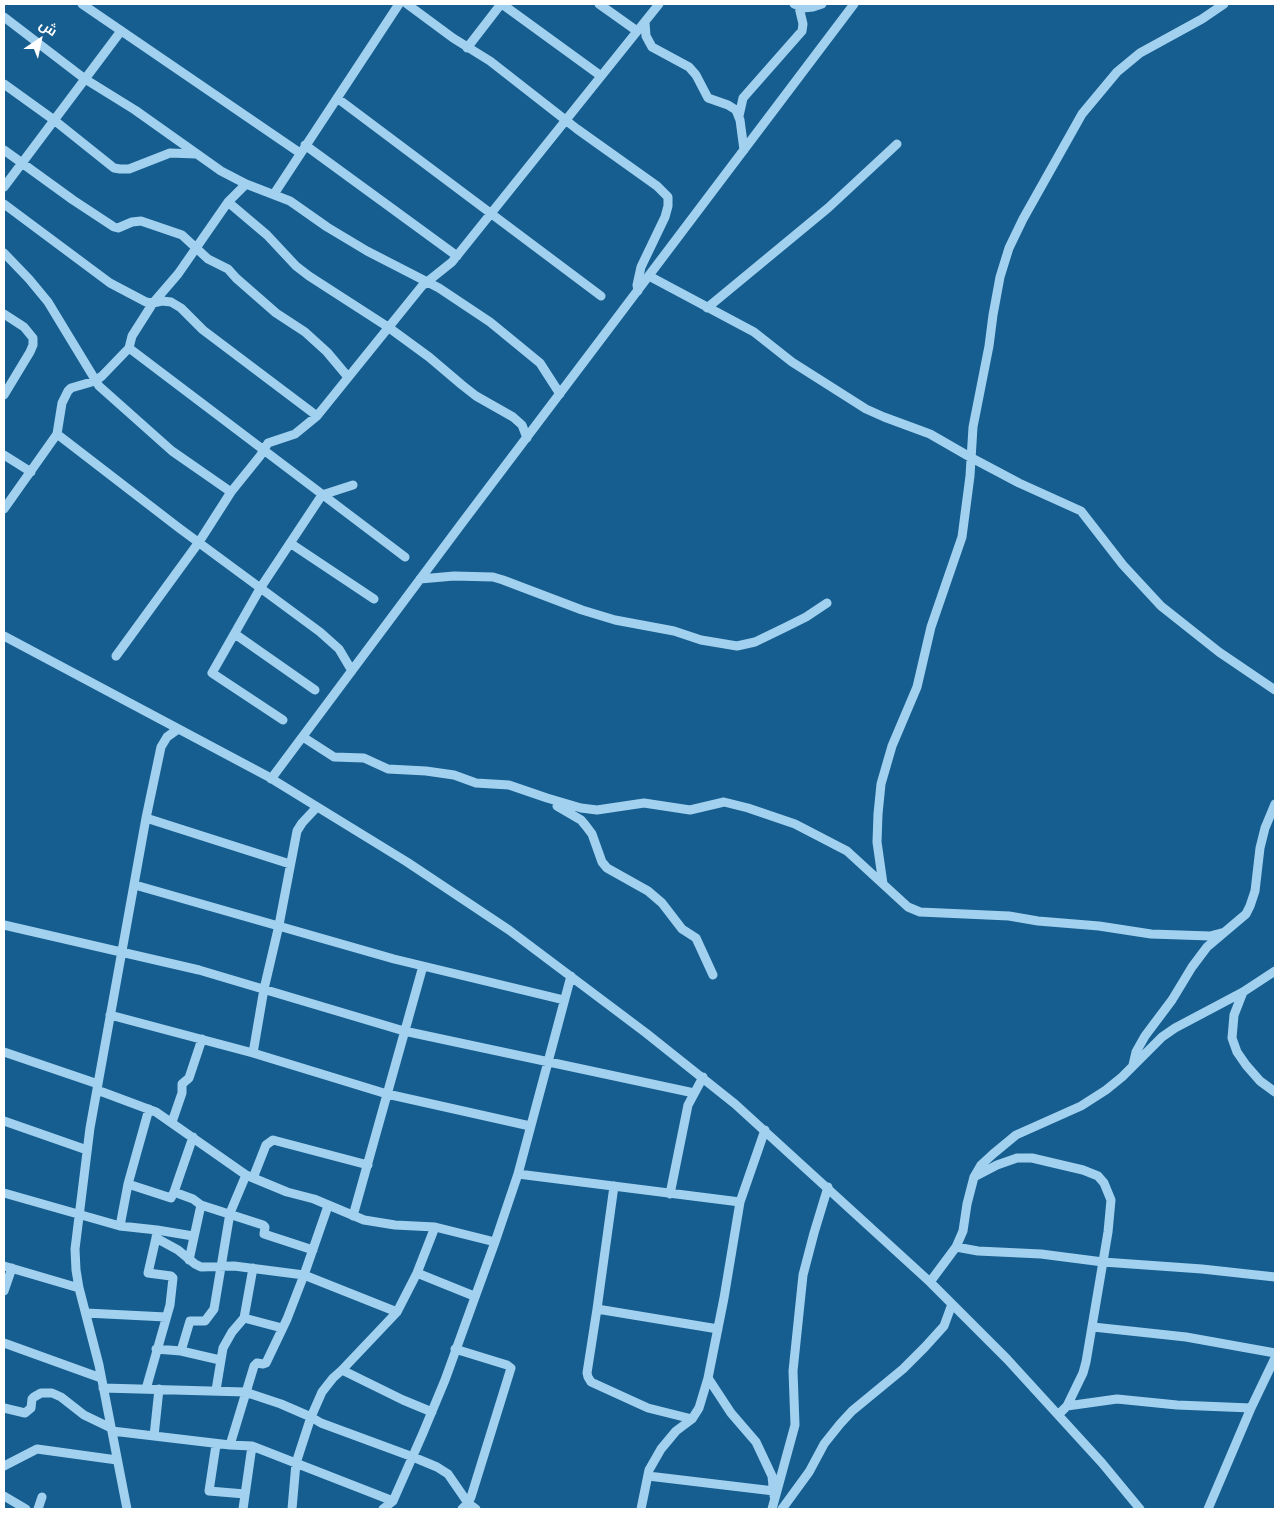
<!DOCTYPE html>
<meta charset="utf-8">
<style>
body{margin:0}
#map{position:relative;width:1279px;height:1513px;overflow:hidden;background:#165e8f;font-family:"Titillium Web",Cairo,sans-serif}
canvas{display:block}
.frame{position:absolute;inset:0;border:5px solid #fff;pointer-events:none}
.north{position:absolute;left:15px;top:15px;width:50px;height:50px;-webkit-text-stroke:4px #165e8f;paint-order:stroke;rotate:34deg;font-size:14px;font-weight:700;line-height:20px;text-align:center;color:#fff}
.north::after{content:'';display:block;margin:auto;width:18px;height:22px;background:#fff;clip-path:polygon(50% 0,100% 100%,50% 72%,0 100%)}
</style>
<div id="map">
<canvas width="1279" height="1513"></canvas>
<div class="frame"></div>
<div class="north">ش</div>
</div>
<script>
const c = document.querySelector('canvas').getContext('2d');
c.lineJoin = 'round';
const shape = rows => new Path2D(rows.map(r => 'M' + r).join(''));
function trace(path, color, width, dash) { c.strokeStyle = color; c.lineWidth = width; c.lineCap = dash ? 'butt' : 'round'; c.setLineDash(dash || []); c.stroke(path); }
const minor = shape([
 [82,4,300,153],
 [407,4,453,38,490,61,577,129,657,186,668,197,668,206,665,217,641,267,637,285,638,291],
 [502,4,601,76],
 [599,4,637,31],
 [794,4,803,8,813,7,822,4],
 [4,17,85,79,135,110,221,171,246,184,290,201,327,227,367,251,439,288,490,322,540,363,560,394],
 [645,22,646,36,652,47,689,67,696,75,708,98,728,105,736,110,740,120,744,150],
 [467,48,501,4],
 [4,84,54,120,114,168,120,169,129,169,170,153,196,154],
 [337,98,601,296],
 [739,116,743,98,802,31,803,24,799,7],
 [305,145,457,256],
 [4,150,73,200,114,227,118,228,132,222,141,221,182,235,208,259,228,269,236,278,276,313,305,332,327,352,348,377],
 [4,187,121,31],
 [274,194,399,4],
 [228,202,267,235,296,266,309,276,388,327,429,357,462,385,476,396,513,417,522,425,527,438],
 [4,204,110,283,146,302,153,303,162,301,171,302,181,308,203,330,317,416],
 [4,253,29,279,48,302,99,386,172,451,231,492],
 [649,276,754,332,792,362,866,409,884,417,930,434,970,457,1019,483,1081,511,1123,565,1161,606,1219,652,1275,690],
 [707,308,828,208,897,144],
 [4,314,24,327,33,338,33,345,30,352,4,395],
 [129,348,405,557],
 [57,434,179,528,320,632,339,649,352,671],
 [4,455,31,472],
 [4,509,57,434,62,403,68,391,71,388,95,381,102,376,129,348,132,336,153,303,178,274,228,202,246,184],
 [290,543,374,599],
 [420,579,454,576,493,577,503,580,582,610,615,620,674,631,701,640,737,646,755,642,786,627,806,617,827,603],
 [235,634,315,690],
 [4,636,267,776,407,862,509,930,646,1033,735,1104,930,1282,1007,1359,1102,1463,1140,1509],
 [116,656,199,542,231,492,260,456,268,443,295,434,317,416,422,286,452,262,659,4],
 [283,720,212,673,261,587,322,495,353,485],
 [303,737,334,757,364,758,388,769,426,771,454,775,476,783,509,785,547,798,581,808,597,810,644,803,690,810,724,802,748,808,795,824,847,851,908,907,920,912,1009,916,1038,921,1099,926,1151,934,1210,936,1225,932],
 [271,779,462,523,854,4],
 [557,806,581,820,586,826,592,834,602,862,607,868,648,891,662,903,682,929,696,938,713,975],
 [146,818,290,864],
 [883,884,877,842,878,814,881,784,892,746,917,687,931,627,962,537,970,476,973,427,989,346,993,315,1000,277,1009,248,1023,219,1082,114,1117,72,1140,53,1202,19,1224,4],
 [135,885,394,959,564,1000],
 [4,925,199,970,404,1031,694,1093],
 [1243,992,1234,1015,1232,1038,1237,1052,1246,1065,1260,1081,1275,1092],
 [110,1015,253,1053,387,1094,530,1126],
 [4,1052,98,1084],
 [253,1053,264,989,279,925,297,831,302,823,317,807],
 [1133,1065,1136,1052,1145,1036,1172,1000,1192,967,1207,947,1246,914,1250,906,1255,891,1260,848,1265,828,1275,804],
 [97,1090,156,1112,246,1175,287,1192,314,1199,364,1220,395,1225,435,1227,495,1242],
 [4,1121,87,1150],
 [172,1122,182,1093,182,1084,189,1078,202,1039],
 [518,1174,740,1202],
 [974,1177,997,1165,1017,1158,1032,1158,1083,1170,1098,1176,1104,1183,1111,1200,1108,1232,1086,1362,1083,1373,1067,1406,1059,1414],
 [253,1178,266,1145,273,1140,368,1165],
 [128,1184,171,1198,174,1192,193,1137],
 [614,1186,597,1309,587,1373,588,1377,591,1382,648,1408,692,1419],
 [174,1192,193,1199,201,1205],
 [4,1193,120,1226,157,1230,156,1238,178,1250,195,1264,201,1267,234,1266,304,1275,397,1312],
 [670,1194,688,1105,703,1077],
 [353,1216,423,966],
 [120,1226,128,1184,149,1109],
 [157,1230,193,1236],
 [956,1247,978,1251,1041,1254,1103,1262,1202,1269,1275,1277],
 [189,1260,201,1205,263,1225,265,1227,264,1234,313,1250],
 [4,1266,79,1288],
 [417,1273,474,1296],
 [930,1282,956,1247,963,1231,967,1204,974,1177,981,1165,993,1154,1016,1135,1081,1106,1106,1090,1122,1077,1162,1037,1175,1028,1243,992,1275,971],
 [4,1291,12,1268],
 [597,1309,718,1329],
 [86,1313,166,1317],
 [244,1318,282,1328],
 [1093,1327,1186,1337,1275,1353],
 [4,1343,101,1378],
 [156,1349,181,1351,220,1360],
 [455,1349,507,1365,511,1368,471,1497,468,1503,462,1509],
 [181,1351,190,1321,205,1321,214,1309,230,1213,246,1175],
 [342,1370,403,1400,432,1412],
 [708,1378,731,1413,756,1442,772,1476,774,1496],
 [103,1388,245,1392,281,1404,311,1417,321,1423,413,1457,437,1467,448,1474,468,1503,476,1509],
 [146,1389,170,1305,173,1278,171,1276,148,1273,156,1238],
 [216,1390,223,1348,232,1332,244,1318,253,1268],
 [1067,1406,1117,1399,1177,1405,1251,1408],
 [4,1408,25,1413,31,1408,32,1399,34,1397,41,1393,52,1393,61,1397,84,1415,111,1428],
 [112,1431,230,1445,254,1366,257,1363,263,1364,266,1363,287,1319,304,1275,328,1206],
 [154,1436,159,1389],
 [216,1445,209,1491,245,1494],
 [230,1445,252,1446,393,1501],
 [4,1466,37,1449,117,1460],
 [648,1476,774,1491],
 [4,1496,26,1509],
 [38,1509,42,1497],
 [127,1509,99,1365,79,1288,76,1270,75,1249,90,1128,146,818,161,747,167,737,178,729],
 [243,1509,252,1446],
 [292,1509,296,1463,311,1417,322,1392,333,1378,342,1370,397,1312,417,1273,435,1227],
 [383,1509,393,1501,423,1433,445,1380,495,1242,518,1174,571,976],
 [641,1509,649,1470,661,1449,676,1431,692,1419,699,1408,708,1378,724,1298,740,1202,765,1130],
 [772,1509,795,1425,793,1371,803,1275,814,1233,828,1187],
 [782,1509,809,1472,824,1444,840,1424,852,1411,903,1369,925,1347,944,1326,952,1304],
 [1208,1509,1251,1408,1275,1358]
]);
trace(minor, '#a2d1f0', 9);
</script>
